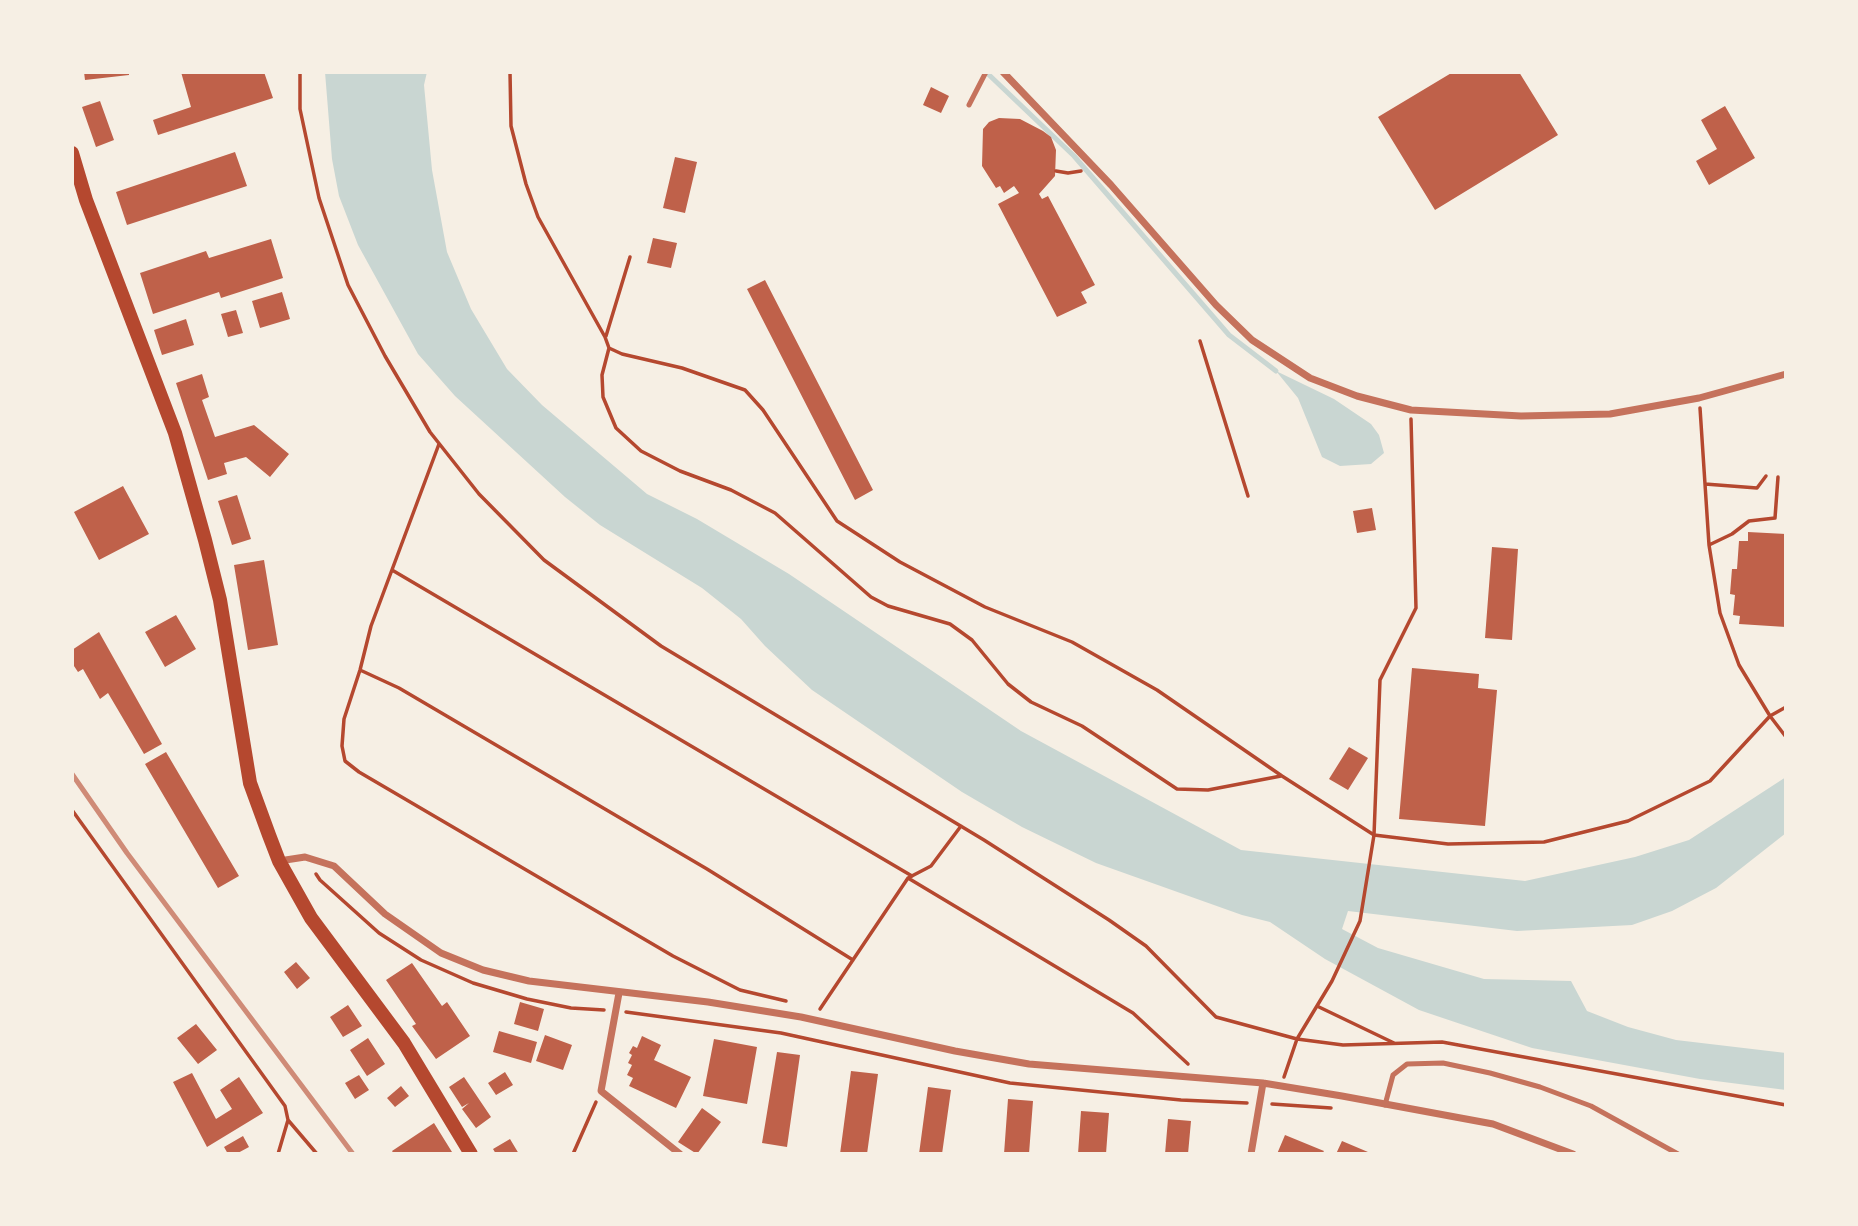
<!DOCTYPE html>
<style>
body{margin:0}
#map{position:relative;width:1858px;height:1226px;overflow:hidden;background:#f6efe4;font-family:"Archivo Narrow",sans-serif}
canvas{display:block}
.frame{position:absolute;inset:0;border:74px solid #f6efe4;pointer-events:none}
</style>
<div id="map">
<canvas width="1858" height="1226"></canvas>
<div class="frame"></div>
</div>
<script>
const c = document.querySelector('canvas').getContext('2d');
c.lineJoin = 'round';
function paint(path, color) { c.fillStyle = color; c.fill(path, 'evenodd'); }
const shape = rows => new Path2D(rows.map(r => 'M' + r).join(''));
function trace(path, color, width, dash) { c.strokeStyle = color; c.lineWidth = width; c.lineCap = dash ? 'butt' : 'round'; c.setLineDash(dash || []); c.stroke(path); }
const water = shape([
 [325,72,427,72,424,85,432,170,447,252,471,309,507,369,542,405,647,494,697,519,789,574,1021,731,1241,850,1525,881,1635,857,1689,840,1786,777,1786,833,1716,888,1672,911,1632,925,1517,931,1348,911,1342,929,1378,948,1484,979,1571,981,1587,1011,1628,1027,1676,1040,1786,1053,1786,1090,1700,1079,1532,1048,1419,1010,1325,959,1270,922,1242,915,1096,863,1022,827,962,792,812,690,765,646,741,619,702,588,600,525,565,497,455,396,418,354,358,245,339,196,332,159],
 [1276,371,1334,399,1371,424,1379,435,1384,453,1371,464,1340,466,1322,457,1298,398]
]);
const stream = shape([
 [986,72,1074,156,1229,335,1276,371]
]);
const building = shape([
 [84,72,129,72,129,75,85,80],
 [181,72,264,72,273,98,158,135,153,120,191,107],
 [1453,72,1519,72,1558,135,1435,210,1378,117],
 [931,87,949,96,941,113,923,105],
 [100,101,114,140,96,147,82,107],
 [1725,106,1755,158,1709,185,1696,161,1717,149,1701,120],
 [999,118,1020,119,1043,131,1051,137,1056,150,1055,176,1039,194,1042,199,1048,196,1095,285,1081,292,1087,303,1057,317,998,204,1019,193,1014,186,1004,193,1000,186,996,188,982,166,983,129,989,122],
 [235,152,247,186,127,225,116,192],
 [675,157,697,162,685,213,663,208],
 [653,238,677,243,671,268,647,263],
 [271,239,283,278,221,298,219,292,153,314,140,273,206,251,209,258],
 [765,280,873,490,855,500,747,289],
 [282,292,290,319,260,328,252,301],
 [236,310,243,333,228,337,221,314],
 [186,319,194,345,162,355,154,330],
 [202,374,209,397,202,400,215,437,254,425,289,454,270,477,246,457,224,463,227,474,208,480,176,383],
 [123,486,149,534,99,560,74,512],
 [237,495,251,539,232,545,218,501],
 [1372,508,1376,530,1357,533,1353,511],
 [1748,532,1786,534,1786,627,1739,624,1740,616,1733,615,1735,595,1730,594,1732,569,1737,569,1739,541,1748,541],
 [1492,547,1518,549,1512,640,1485,638],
 [264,560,278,645,248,650,234,565],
 [176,615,196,649,165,667,145,632],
 [99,632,162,744,144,754,108,693,100,699,83,669,78,672,72,663,72,650],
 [1412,668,1479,674,1478,688,1497,690,1485,826,1399,819],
 [1349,747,1368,758,1348,790,1329,779],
 [166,752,239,876,218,888,145,764],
 [296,962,310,978,297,989,284,972],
 [412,963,442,1006,447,1002,470,1036,436,1059,412,1026,416,1024,386,980],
 [520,1002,544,1009,538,1031,514,1024],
 [348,1005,362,1026,343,1037,330,1017],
 [196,1024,217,1050,198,1064,177,1038],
 [499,1031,537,1042,531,1063,493,1052],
 [545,1035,572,1045,563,1070,536,1061],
 [642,1036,661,1045,654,1060,691,1077,676,1108,629,1086,633,1078,627,1075,632,1065,628,1063,632,1055,629,1053,633,1046,637,1048],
 [368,1038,385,1064,367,1076,350,1050],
 [714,1039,757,1047,747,1104,703,1096],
 [777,1052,800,1055,787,1147,762,1143],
 [851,1071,878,1074,867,1154,840,1154],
 [505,1072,513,1085,496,1095,488,1083],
 [192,1073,216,1119,232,1109,220,1090,239,1077,263,1113,207,1147,173,1082],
 [359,1075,369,1090,355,1099,345,1083],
 [464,1077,491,1117,476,1128,462,1109,469,1103,462,1107,449,1087],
 [401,1086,409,1096,395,1107,387,1098],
 [928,1087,951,1090,942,1154,919,1154],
 [1008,1099,1033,1101,1029,1154,1004,1154],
 [702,1108,721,1122,697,1154,678,1142],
 [1081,1111,1109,1113,1106,1154,1078,1154],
 [1168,1119,1191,1121,1188,1154,1165,1154],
 [434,1123,452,1152,449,1154,394,1154,392,1151],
 [1285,1135,1324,1151,1322,1154,1277,1154],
 [243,1136,249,1147,236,1154,228,1154,224,1147],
 [510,1139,519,1154,496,1154,493,1149],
 [1342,1141,1368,1152,1367,1154,1336,1154]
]);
const path = shape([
 [300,72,300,109,319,198,348,285,385,356,430,432,479,494,544,560,661,646,984,840,1109,920,1146,946,1216,1017,1297,1039,1343,1045,1442,1042,1786,1105],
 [510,72,511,126,526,184,538,217,605,337,609,348,622,354,682,368,745,390,763,410,837,521,900,562,985,607,1072,642,1157,690,1282,776,1374,835,1448,844,1544,842,1628,821,1710,781,1770,716,1786,707],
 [1056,171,1068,173,1081,171],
 [606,336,630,257],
 [1200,341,1248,496],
 [609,348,602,375,603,397,616,428,641,451,680,471,731,490,775,513,871,597,888,606,950,624,972,640,1008,684,1031,702,1082,726,1177,789,1208,790,1281,776],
 [1700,408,1709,545,1720,613,1739,665,1770,716,1786,737],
 [439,444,371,626,360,670,344,719,342,746,345,761,359,772,673,956,740,990,786,1001],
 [1705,484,1757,488,1766,476],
 [1709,545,1732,534,1749,521,1775,518,1778,477],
 [392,570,912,876],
 [360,670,399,688,707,869,853,960],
 [72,810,285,1106,288,1120,278,1154],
 [316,874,320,880,379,933,421,960,473,983,527,999,571,1008,604,1010],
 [908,878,1133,1013,1188,1064],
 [1319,1007,1394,1043],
 [820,1009,908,878,931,866,961,826],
 [626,1012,781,1033,1010,1083,1181,1100,1247,1103],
 [1284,1077,1297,1039,1332,981,1360,921,1374,835,1380,680,1416,608,1411,419],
 [1272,1104,1331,1108],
 [288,1120,317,1154],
 [573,1154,596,1102]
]);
const service = shape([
 [969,105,986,72],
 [1385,1105,1393,1075,1407,1064,1443,1063,1490,1073,1540,1087,1591,1106,1678,1154]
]);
const minor = shape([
 [1003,72,1111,185,1216,305,1252,340,1310,378,1357,396,1411,410,1521,416,1610,414,1699,398,1786,374],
 [279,861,305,857,334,866,385,914,441,953,483,970,529,981,708,1002,801,1017,955,1051,1029,1064,1263,1083,1342,1096,1493,1124,1573,1154],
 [619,993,601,1091,680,1154],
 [1251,1154,1263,1083]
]);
const secondary = shape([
 [72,153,86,200,175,433,205,540,220,600,250,783,269,835,279,861,311,918,404,1043,471,1154]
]);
const rail = shape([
 [72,774,127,853,353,1154]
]);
paint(water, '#c9d6d2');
trace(stream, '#c9d6d2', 5);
paint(building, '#bf614a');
trace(path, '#b5482f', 3.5);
trace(service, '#c5725c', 5);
trace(minor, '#c5725c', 7);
trace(secondary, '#b5482f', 14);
trace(rail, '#cf8b77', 5);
</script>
